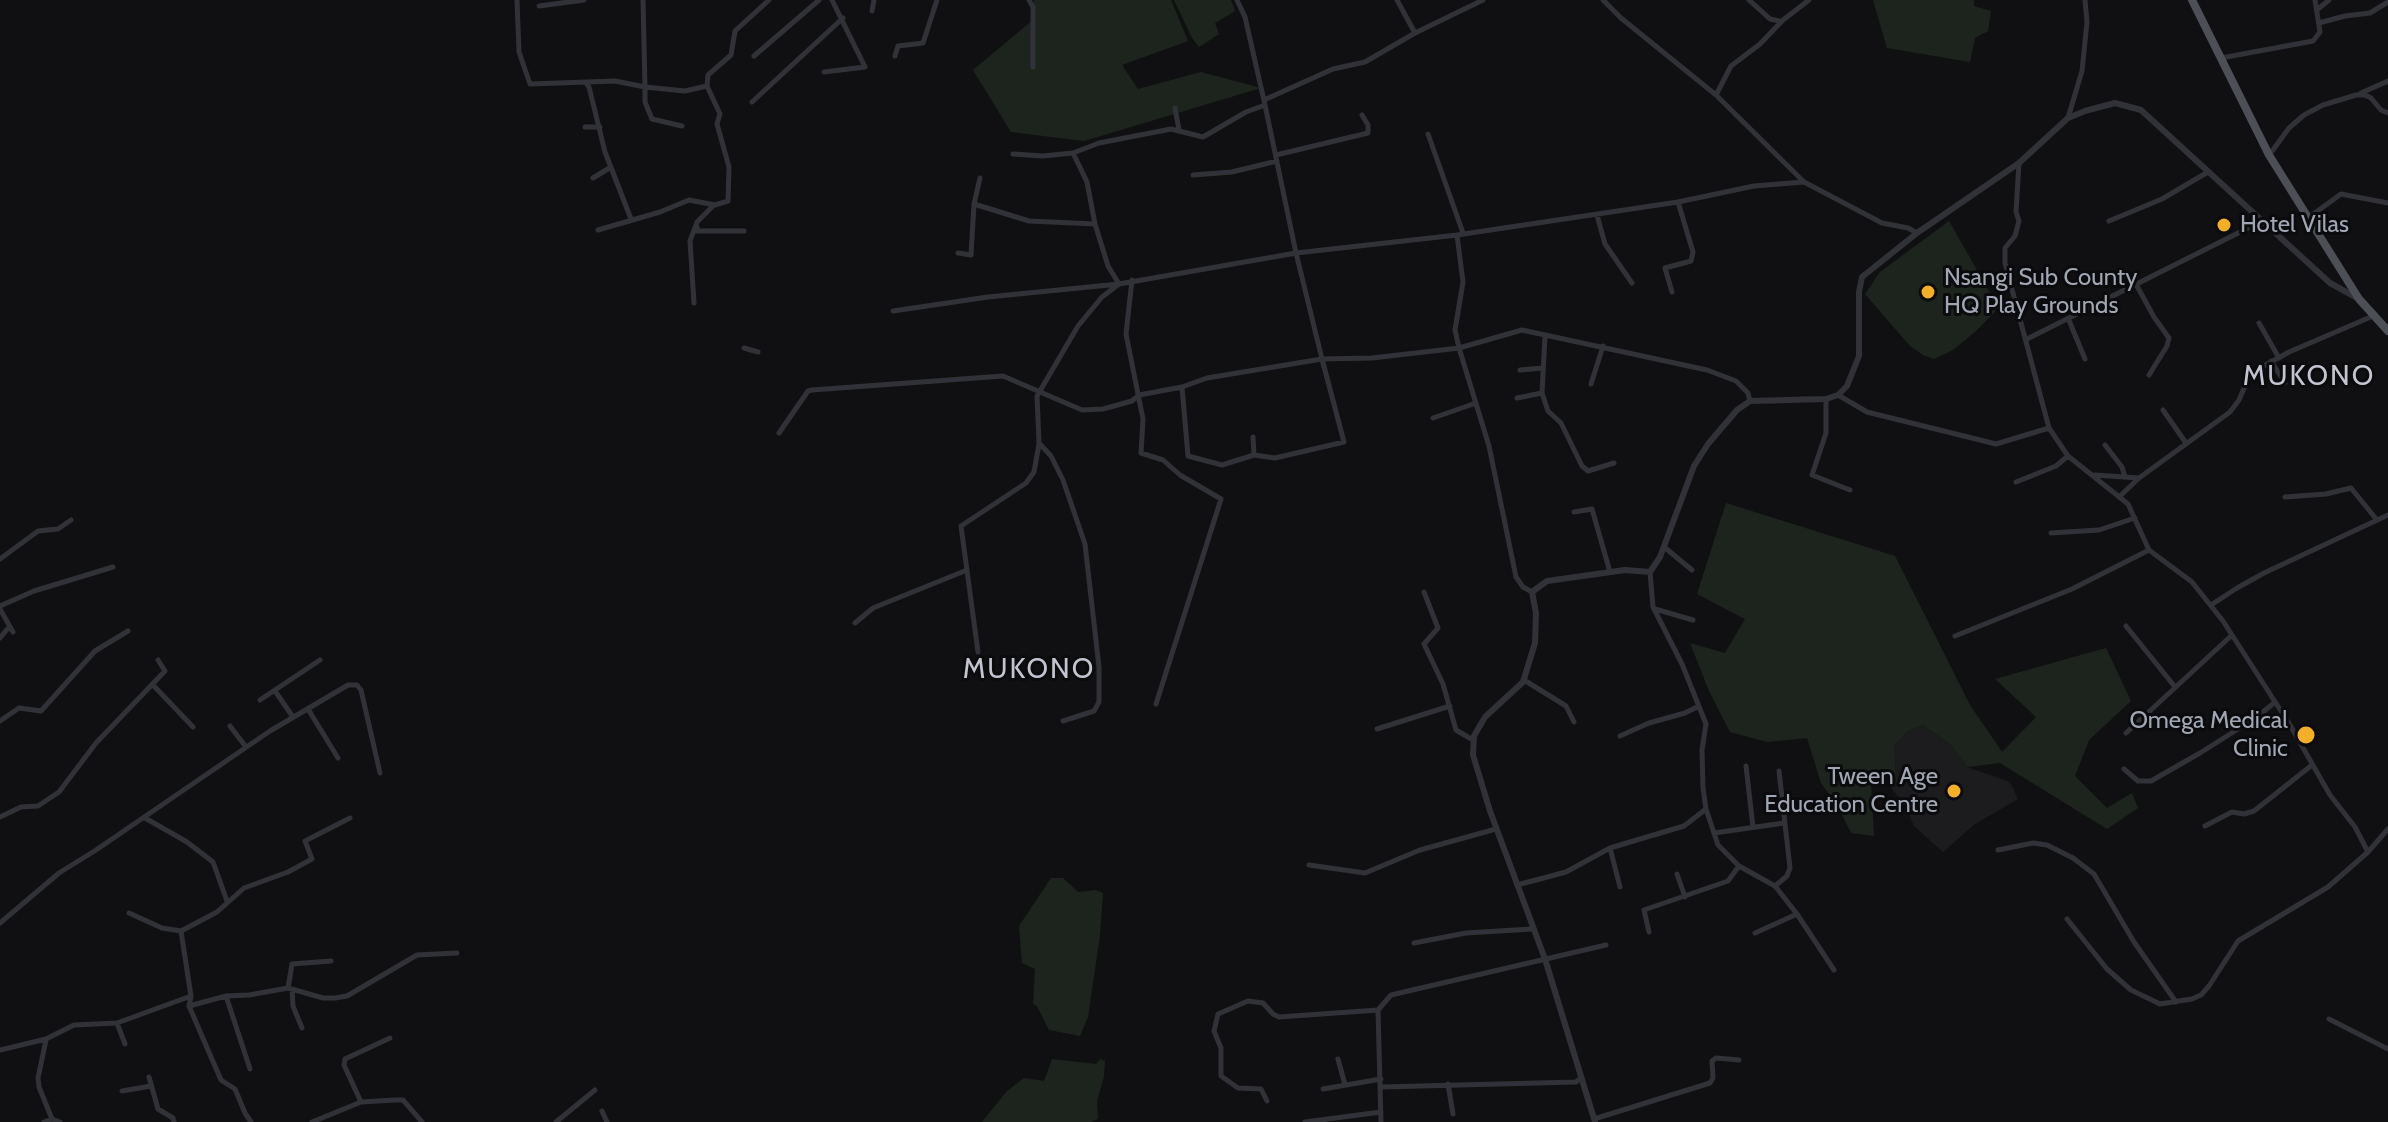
<!DOCTYPE html>
<style>
body{margin:0}
canvas{display:block;background:#101012}
</style>
<canvas width="2388" height="1122"></canvas>
<script>
const c = document.querySelector('canvas').getContext('2d');
c.lineJoin = 'round';
function paint(path, color) { c.fillStyle = color; c.fill(path, 'evenodd'); }
const shape = rows => new Path2D(rows.map(r => 'M' + r).join(''));
function trace(path, color, width, dash) { c.strokeStyle = color; c.lineWidth = width; c.lineCap = dash ? 'butt' : 'round'; c.setLineDash(dash || []); c.stroke(path); }
function drawText(font, color, halo, rows, align = 'center') {
  c.font = font + ' Cabin,sans-serif'; c.lineWidth = 6; c.setLineDash([]); c.textBaseline = 'middle'; c.strokeStyle = halo; c.fillStyle = color; for (const [text, x, y, turn = 0] of rows) {
    c.save(); c.translate(x, y); c.rotate((+turn || 0) * Math.PI / 180); c.textAlign = isNaN(turn) ? turn : align; if (halo) c.strokeText(text, 0, 0); c.fillText(text, 0, 0); c.restore();
  }
}
const built = shape([
 [1923,725,1951,745,1967,767,2010,782,2018,799,1975,824,1943,852,1914,826,1905,806,1885,779,1896,774,1894,745,1908,731]
]);
const green = shape([
 [1034,0,1171,0,1188,41,1122,65,1138,89,1201,72,1261,88,1084,141,1011,132,973,70,1033,20],
 [1174,0,1231,0,1235,11,1215,23,1219,34,1199,47,1192,38],
 [1873,0,1974,0,1974,6,1991,11,1988,31,1975,38,1970,62,1887,48],
 [1949,221,1997,305,1995,312,1977,330,1953,350,1934,359,1923,355,1910,346,1865,294,1880,272],
 [1726,503,1895,556,1970,705,2002,752,2036,717,1995,679,2106,648,2131,701,2089,740,2075,776,2107,808,2132,793,2138,808,2107,829,2000,763,1967,767,1951,745,1923,725,1908,731,1894,745,1896,775,1871,785,1874,836,1851,833,1838,806,1821,783,1807,738,1767,742,1730,732,1709,691,1690,643,1725,653,1745,619,1697,594],
 [1051,878,1063,878,1078,892,1096,890,1103,893,1100,935,1088,1017,1080,1036,1049,1030,1037,1006,1033,1004,1035,969,1022,963,1019,926],
 [1052,1059,1096,1064,1100,1059,1105,1061,1104,1077,1097,1101,1098,1119,1090,1122,982,1122,1007,1091,1024,1078,1044,1081]
]);
const minor = shape([
 [517,0,519,52,530,84,615,81,645,87,643,0],
 [1029,0,1033,7,1033,67],
 [1237,0,1245,17,1265,105,1296,253,1457,235,1678,202,1754,186,1804,182],
 [1397,0,1415,33],
 [1603,0,1621,18,1716,95],
 [1749,0,1770,19,1779,21],
 [1809,0,1783,20,1760,44,1731,66,1716,95,1804,182,1882,223,1908,228,1917,233],
 [539,6,584,0],
 [2318,9,2329,0],
 [872,11,874,0],
 [2319,23,2345,16,2370,13,2388,2],
 [754,56,819,0],
 [895,56,898,46,923,43,937,0],
 [2221,58,2313,41,2320,32,2315,0],
 [824,72,865,67,832,0],
 [586,83,589,87,605,152,631,219],
 [2361,93,2388,81],
 [1264,100,1333,69,1365,62,1415,33,1483,0],
 [752,102,843,18],
 [1175,108,1179,130],
 [2068,118,2082,71,2087,22,2085,0],
 [682,126,652,119,645,102,645,87,685,91,707,86],
 [585,127,600,127],
 [1428,134,1463,233],
 [1013,154,1043,156,1073,153,1099,143,1171,129,1203,137,1246,112,1265,105],
 [2270,154,2289,128,2304,115,2323,105,2356,95,2365,95,2371,98,2381,110,2388,113],
 [1276,155,1368,133,1368,125,1362,115],
 [2019,163,2016,212,2019,221,2015,236,2005,248,2005,263,2049,428],
 [1193,175,1232,172,1277,161],
 [593,178,611,167],
 [974,204,1029,221,1095,224],
 [1597,215,1605,244,1632,283],
 [2308,218,2341,194,2388,203],
 [2109,221,2162,199,2208,172],
 [697,227,697,231,744,231],
 [598,230,660,212,689,200,715,205,728,201,729,167,717,124,720,114,707,86,708,75,731,55,735,31,769,0],
 [1457,235,1463,282,1455,330,1459,348,1489,446,1516,577,1523,587,1532,592],
 [958,253,971,255,974,204,980,178],
 [1132,280,1126,334,1143,419,1141,453,1163,460,1180,475,1221,499,1156,704],
 [2137,286,2154,317,2169,338,2167,346,2149,375],
 [1672,292,1665,268,1691,261,1693,252,1678,202],
 [694,303,690,241,697,222,714,205],
 [893,311,988,297,1119,284,1296,253,1322,359,1372,358,1459,348,1522,330,1707,370,1736,381,1748,393,1750,401],
 [2068,318,2085,359],
 [2259,323,2279,358],
 [1545,336,1542,393,1548,411,1561,423,1582,466,1588,471,1614,463],
 [2027,339,2262,221],
 [744,348,758,352],
 [2271,361,2285,383],
 [1520,370,1543,368],
 [1591,384,1603,346],
 [1182,387,1188,456,1222,465,1254,455,1253,437],
 [1838,395,1867,412,1996,444,2049,428,2068,456,2128,504,2149,550,2192,582,2223,621,2290,725,2330,795,2355,827,2368,852],
 [1517,398,1542,393],
 [1826,399,1826,433,1812,475,1850,490],
 [2163,410,2186,443],
 [1433,418,1476,403],
 [779,433,808,391,812,390,1003,376,1082,410,1103,409,1132,401,1139,395,1182,387,1207,378,1322,359,1344,442,1275,458,1254,455],
 [2105,445,2122,467,2125,477],
 [2095,475,2139,478],
 [2016,482,2056,466,2068,456],
 [2119,497,2139,478,2230,412,2239,400,2247,381,2255,371,2289,352,2373,316],
 [2285,497,2326,494,2351,488,2377,520],
 [1574,512,1592,509,1610,572],
 [2051,533,2099,530,2135,518],
 [1664,547,1692,570],
 [0,559,38,531,58,529,71,520],
 [1650,572,1653,607,1682,664,1706,724,1702,750,1703,788,1706,809,1718,845,1739,866,1775,886,1797,914,1834,970],
 [1424,592,1438,628,1424,644,1443,684,1456,730,1473,740],
 [2211,605,2237,588,2264,573,2388,515],
 [0,606,34,591,113,567],
 [0,609,13,632],
 [1655,609,1693,620],
 [855,623,873,608,967,570],
 [2126,626,2175,687],
 [1955,636,2072,589,2149,550],
 [0,638,9,627],
 [978,652,961,526,1026,483,1034,472,1039,444],
 [1524,680,1566,706,1574,722],
 [153,685,193,727],
 [275,691,293,717],
 [260,700,320,660],
 [308,709,338,758],
 [0,721,19,708,41,711,95,651,128,631],
 [1063,721,1094,711,1099,702,1099,667,1085,544,1063,480,1051,456,1039,443,1037,396,1078,326,1102,297,1119,284,1108,266,1095,224,1087,182,1073,153],
 [230,726,246,747],
 [1377,729,1450,706],
 [2126,733,2232,635],
 [1620,736,1649,723,1685,713,1699,706],
 [1746,766,1753,827],
 [2124,769,2138,781,2151,781,2200,753,2257,717,2275,702],
 [0,817,21,807,38,806,59,792,96,743,165,671,158,660],
 [145,818,187,842,213,862,227,901],
 [2205,826,2232,812,2244,814,2254,811,2312,765],
 [1714,833,1784,823],
 [1610,848,1620,887],
 [1998,850,2033,843,2047,845,2073,858,2094,874,2134,942,2176,1002],
 [1309,865,1365,873,1420,850,1496,829],
 [1677,874,1685,897],
 [1517,885,1566,872,1610,848,1684,826,1706,809],
 [1775,886,1787,876,1790,868,1779,771],
 [129,913,162,928,181,931,217,912,244,888,288,872,312,859,305,841,350,818],
 [2067,919,2107,969,2131,990,2160,1004,2192,999,2201,995,2209,986,2238,941,2328,887,2368,852,2388,829],
 [0,923,59,873,96,850,270,731,348,685,357,685,361,690,380,773],
 [181,931,191,996,189,1006,221,1080,235,1089,245,1113,251,1122],
 [1649,932,1644,910,1728,881,1739,866],
 [1755,933,1797,914],
 [1414,943,1466,933,1532,929],
 [288,988,292,964,331,961],
 [292,989,293,1006,302,1028],
 [226,996,250,1069],
 [189,1006,226,996,249,995,288,988,323,998,335,998,347,996,417,955,457,953],
 [2329,1019,2388,1049],
 [117,1023,125,1044],
 [46,1040,38,1078,39,1087,52,1119],
 [0,1050,46,1039,74,1025,117,1023,191,996],
 [1338,1059,1345,1085],
 [149,1077,158,1109,173,1118,174,1122],
 [1448,1084,1453,1114],
 [1382,1087,1576,1082,1581,1078],
 [1323,1089,1381,1079],
 [122,1091,151,1086],
 [1267,1101,1261,1089,1238,1088,1221,1076,1221,1048,1214,1031,1218,1014,1248,1001,1263,1003,1273,1014,1279,1017,1378,1010],
 [361,1102,344,1065,345,1059,390,1038],
 [602,1111,607,1122],
 [1594,1119,1710,1083,1713,1078,1712,1061,1716,1058,1739,1060],
 [44,1122,52,1119,60,1122],
 [312,1122,361,1102,395,1100,403,1100,422,1122],
 [556,1122,595,1090],
 [1305,1122,1381,1112],
 [1381,1122,1378,1010,1391,995,1606,945]
]);
const tertiary = shape([
 [1595,1122,1545,959,1490,811,1473,755,1474,736,1485,717,1523,682,1535,643,1536,613,1532,592,1547,581,1625,570,1650,572,1660,557,1694,466,1708,444,1737,410,1750,401,1826,399,1838,395,1847,386,1859,356,1859,292,1862,277,1917,233,2019,163,2068,118,2085,111,2115,103,2141,110,2330,283,2359,299]
]);
const primary = shape([
 [2192,0,2269,155,2359,299,2388,331]
]);
const markers = [
 [2224,225,8,"#f3af26"],
 [1928,292,8,"#f3af26"],
 [2306,735,10,"#f3af26"],
 [1954,791,8,"#f3af26"]
];
const poiNames = [
 ["Hotel Vilas",2240,225],
 ["Nsangi Sub County",1944,278],
 ["HQ Play Grounds",1944,306],
 ["Omega Medical",2288,721,"right"],
 ["Clinic",2288,749,"right"],
 ["Tween Age",1938,777,"right"],
 ["Education Centre",1938,805,"right"]
];
const quarterNames = [
 ["MUKONO",2309,377],
 ["MUKONO",1029,670]
];
paint(built, '#1c1c1f');
paint(green, '#1d241d');
trace(minor, '#313237', 5);
trace(tertiary, '#313237', 6);
trace(primary, '#4d4f56', 8);
for (const [x, y, r, color] of markers) { const dot = new Path2D(); dot.arc(x, y, r, 0, 2 * Math.PI); c.fillStyle = color; c.fill(dot); trace(dot, '#0b0b0d', 3); }
drawText('24px', '#a1a6b3', '#0b0b0d', poiNames, 'left');
c.letterSpacing = '2px';
drawText('28px', '#c2c5cf', '#0b0b0d', quarterNames);
c.letterSpacing = '0px';
</script>
